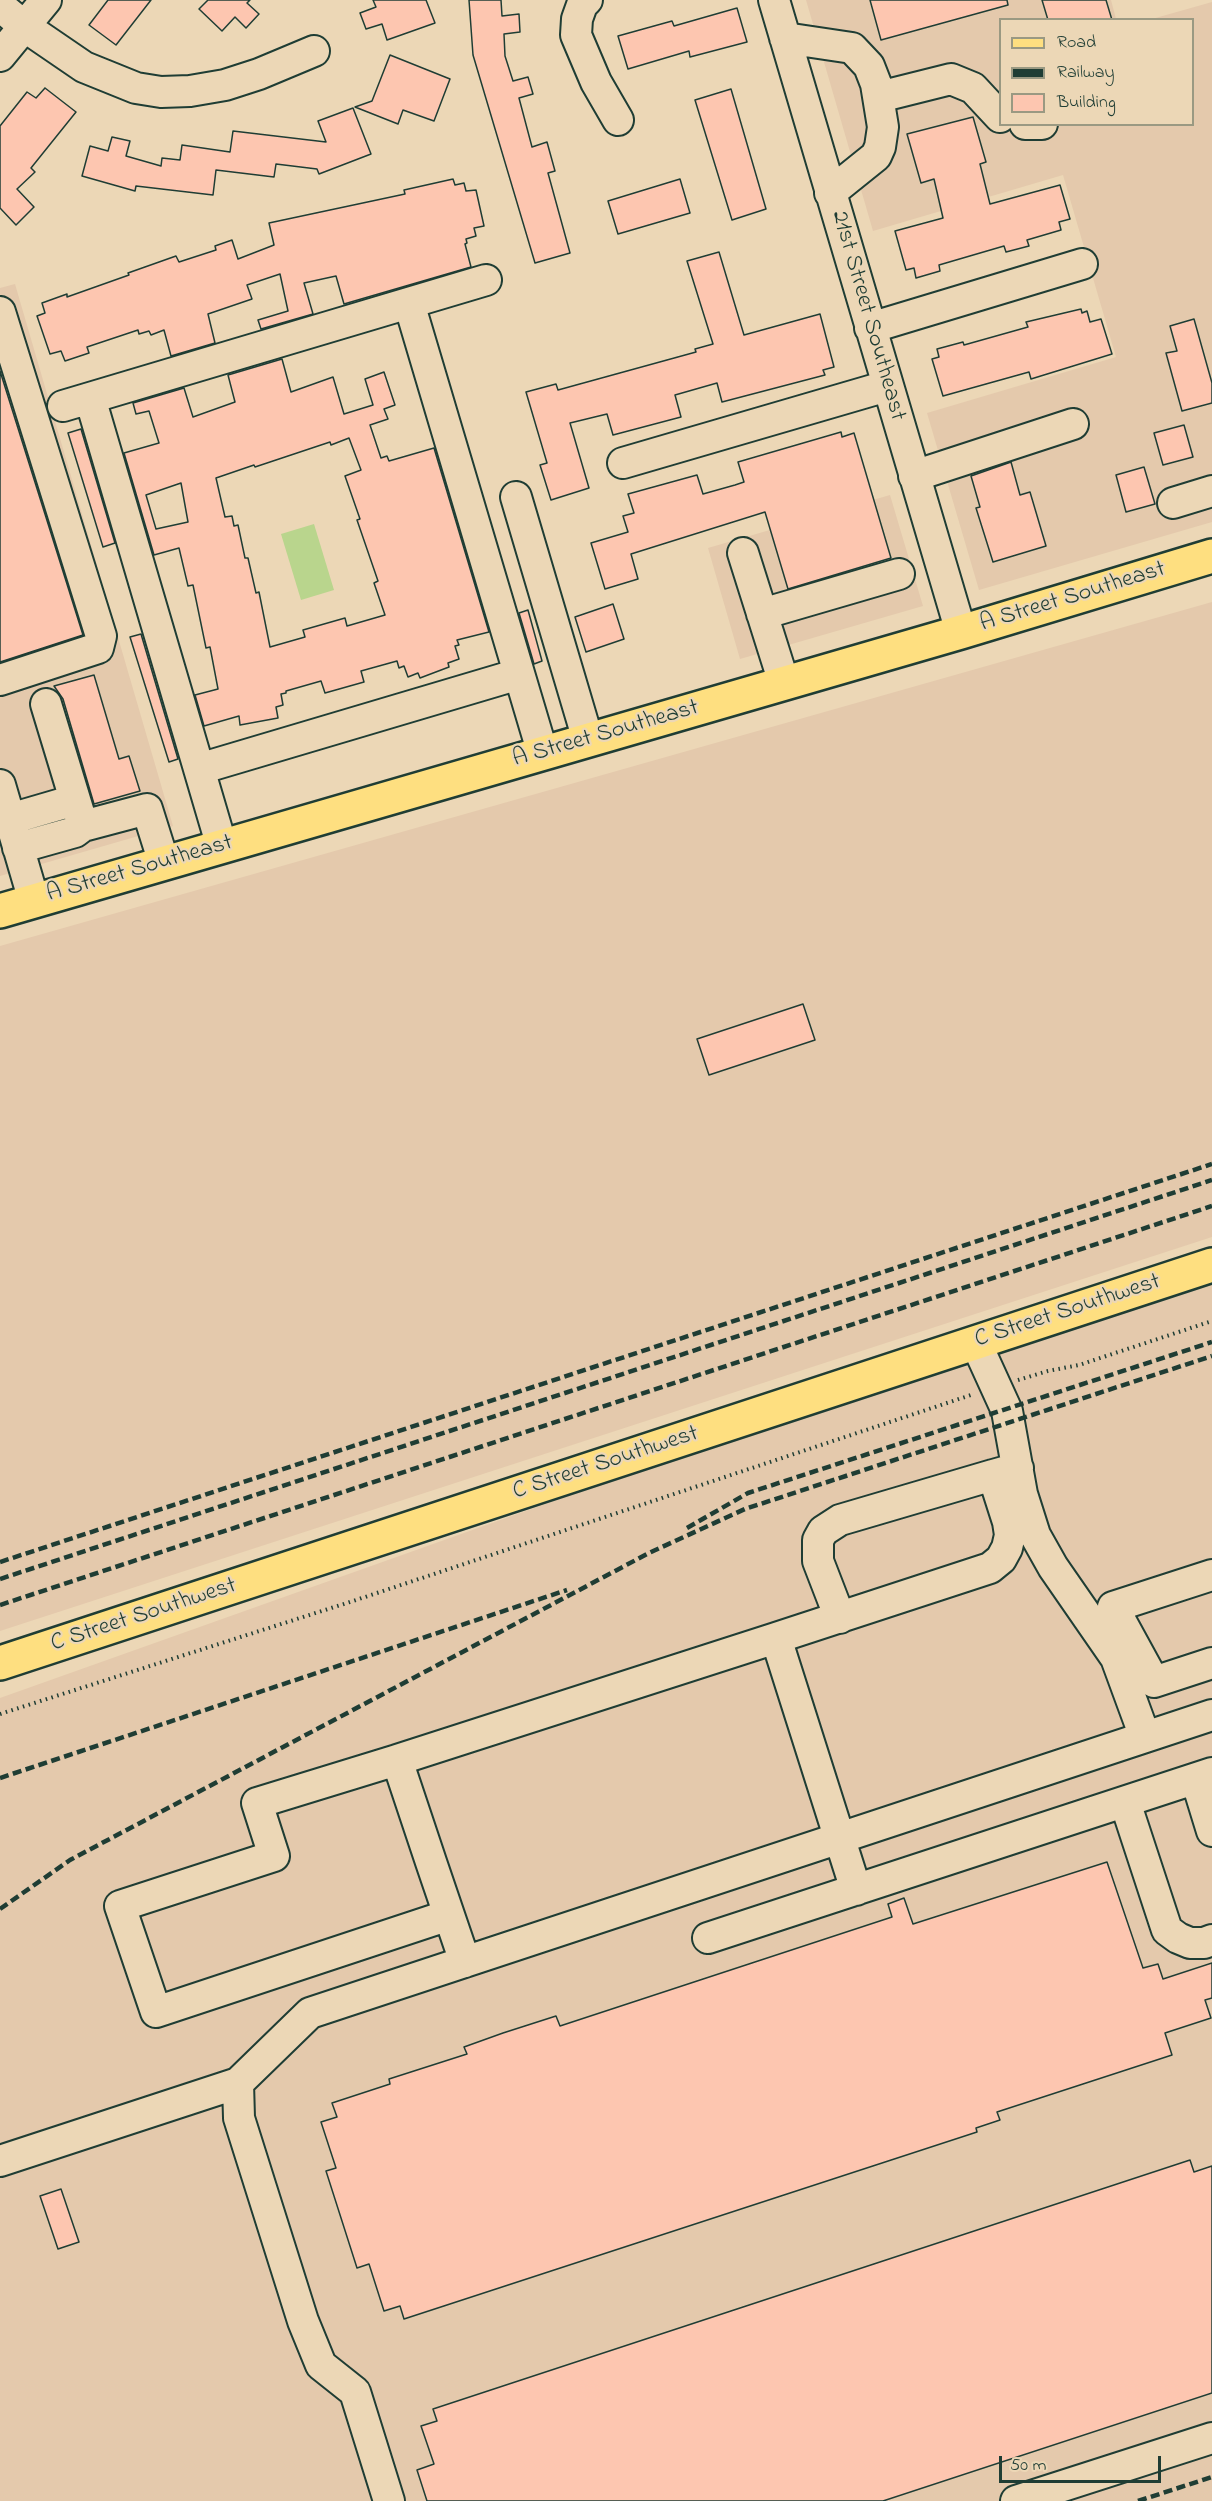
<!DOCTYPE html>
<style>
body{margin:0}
#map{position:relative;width:1212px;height:2501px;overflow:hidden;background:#ecd7b6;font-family:"Indie Flower",sans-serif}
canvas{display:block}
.legend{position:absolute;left:999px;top:18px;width:195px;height:108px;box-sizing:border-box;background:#ecd7b6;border:2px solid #9a9982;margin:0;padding:8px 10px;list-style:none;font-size:18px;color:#1f3d34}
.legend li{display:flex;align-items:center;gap:12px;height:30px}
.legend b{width:30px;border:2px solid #9a9982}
.scale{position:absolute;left:999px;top:2456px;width:162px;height:27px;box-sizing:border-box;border:3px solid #1f3d34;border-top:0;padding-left:8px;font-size:18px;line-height:21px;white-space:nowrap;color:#1f3d34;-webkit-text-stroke:4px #ecd7b6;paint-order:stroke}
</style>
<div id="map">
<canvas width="1212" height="2501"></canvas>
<ul class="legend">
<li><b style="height:8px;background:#fedf80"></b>Road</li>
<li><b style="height:8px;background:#1f3d34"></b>Railway</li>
<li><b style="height:16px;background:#fdc6b0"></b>Building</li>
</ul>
<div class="scale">50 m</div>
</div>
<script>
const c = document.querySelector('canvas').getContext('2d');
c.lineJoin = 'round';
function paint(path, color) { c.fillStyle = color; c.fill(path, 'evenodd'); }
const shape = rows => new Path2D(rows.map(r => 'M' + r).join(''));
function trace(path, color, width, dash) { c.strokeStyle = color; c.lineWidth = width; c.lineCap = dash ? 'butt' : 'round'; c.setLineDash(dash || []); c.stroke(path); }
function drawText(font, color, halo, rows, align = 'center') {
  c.font = font + ' "Indie Flower",sans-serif'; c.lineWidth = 4.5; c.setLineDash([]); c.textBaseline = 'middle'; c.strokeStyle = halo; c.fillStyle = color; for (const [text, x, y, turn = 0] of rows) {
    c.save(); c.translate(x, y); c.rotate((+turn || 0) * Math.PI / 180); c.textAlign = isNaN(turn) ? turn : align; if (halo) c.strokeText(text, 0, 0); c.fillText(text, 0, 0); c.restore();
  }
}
const built = shape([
 [806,0,1111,0,1116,19,1000,20,1000,124,1192,124,1192,20,1152,19,1212,2,1212,522,979,590,927,413,1116,357,1063,175,873,231],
 [15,284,173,826,0,876,0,288],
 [890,495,923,606,740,659,708,548],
 [1212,602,1212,1237,0,1631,0,946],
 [1212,1267,1212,2501,0,2501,0,1698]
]);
const green = shape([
 [314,524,334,590,301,600,281,534]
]);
const building = shape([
 [108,0,151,0,116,45,89,25,108,0],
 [208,0,250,0,247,3,259,14,246,28,235,17,222,31,199,9,208,0],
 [373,0,426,0,435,23,387,40,382,24,366,29,360,13,376,7,373,0],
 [469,0,501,0,502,16,519,14,520,32,504,34,505,56,513,81,528,77,533,94,519,98,532,147,547,142,555,171,548,173,570,253,535,263,473,55,469,0],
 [870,0,1007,0,1008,5,881,40,870,0],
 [1042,0,1106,0,1112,20,1048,20,1042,0],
 [737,8,747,42,690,57,689,51,628,69,618,36,672,21,674,26,737,8],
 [390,55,450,79,434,121,403,110,398,124,355,107,372,101,390,55],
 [45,88,76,112,31,168,35,172,17,189,34,207,16,225,0,208,0,126,27,92,36,98,45,88],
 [731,89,766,209,732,220,695,100,731,89],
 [353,108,371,154,319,174,317,169,276,164,274,177,216,170,213,195,136,186,135,191,82,176,90,146,108,151,112,137,130,141,126,156,161,166,162,158,180,160,182,145,230,152,233,131,326,142,318,121,353,108],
 [973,117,986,162,980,164,990,204,1060,185,1070,219,1059,222,1061,230,1027,240,1029,246,1006,252,1004,246,939,265,940,271,916,278,914,268,906,270,895,231,943,218,934,179,921,183,907,134,973,117],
 [453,179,455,185,464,183,466,191,476,190,484,226,474,228,476,236,466,239,467,243,465,244,471,267,344,304,336,276,304,283,313,314,261,329,258,320,288,311,280,274,247,285,252,299,208,314,215,343,171,356,164,330,151,335,149,331,139,334,138,330,87,347,89,353,65,361,61,351,50,354,37,316,45,313,42,303,67,294,67,297,129,275,128,273,176,256,179,262,216,250,215,246,232,240,238,259,274,245,269,223,405,194,404,190,453,179],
 [680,179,690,213,618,234,608,201,680,179],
 [719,252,744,335,820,314,834,367,823,370,825,375,722,402,717,383,675,395,681,417,613,435,607,414,570,423,589,488,551,500,540,465,547,463,526,392,556,384,558,390,696,352,695,349,713,344,687,261,719,252],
 [1081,309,1082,313,1087,311,1090,322,1101,319,1112,354,1031,379,1029,372,943,396,932,359,939,357,937,349,963,342,964,345,1028,327,1026,322,1081,309],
 [1194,319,1212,383,1212,403,1182,411,1166,353,1177,351,1170,326,1194,319],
 [282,359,291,392,333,377,344,414,373,405,365,379,384,372,395,405,384,409,388,419,370,425,381,458,387,456,389,461,434,448,489,632,457,640,459,645,455,646,459,659,448,663,449,667,420,678,418,673,408,677,404,666,399,668,397,661,361,671,364,682,325,693,321,681,286,691,286,693,281,694,283,705,276,707,278,718,240,725,239,716,204,726,195,695,218,689,210,647,206,648,193,585,188,586,179,548,154,555,124,453,159,443,149,411,136,414,133,403,184,388,193,417,235,402,228,375,282,359],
 [349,438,361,470,345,476,360,519,357,520,378,581,374,583,385,615,347,626,345,618,303,630,305,637,270,647,259,592,256,593,248,558,245,558,238,525,234,526,232,516,225,517,216,478,254,465,255,467,330,442,331,445,349,438],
 [181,483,188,522,156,529,146,495,181,483],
 [0,371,83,635,0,662,0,371],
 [1184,425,1193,457,1163,465,1154,433,1184,425],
 [81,429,115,543,103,547,68,433,81,429],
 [841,432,842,437,854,433,891,558,788,589,765,512,631,554,638,579,605,589,591,543,628,532,623,516,634,513,628,494,697,475,703,494,735,485,744,482,738,462,841,432],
 [1011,462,1020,495,1030,492,1046,546,993,562,976,508,980,507,971,476,1011,462],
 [1144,467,1155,504,1126,512,1116,475,1144,467],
 [613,604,624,639,586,652,575,617,613,604],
 [528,610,542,661,534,664,519,613,528,610],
 [141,634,178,759,169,762,130,637,141,634],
 [94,675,119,759,129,756,140,791,94,804,63,699,54,686,94,675],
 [803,1004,815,1040,709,1075,697,1039,803,1004],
 [1107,1862,1143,1968,1158,1964,1163,1979,1212,1963,1212,1998,1205,2000,1211,2018,1165,2033,1172,2055,997,2112,1000,2120,976,2128,977,2132,404,2319,400,2306,384,2311,369,2264,357,2268,326,2171,336,2168,321,2122,337,2117,332,2103,390,2084,389,2079,467,2054,464,2047,503,2033,556,2016,560,2026,892,1917,888,1904,904,1898,913,1924,1107,1862],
 [1190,2160,1194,2172,1212,2166,1212,2393,883,2501,427,2501,417,2470,434,2464,421,2426,437,2421,433,2409,1190,2160],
 [61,2189,79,2242,58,2249,40,2196,61,2189]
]);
const path = shape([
 [1018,1380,1048,1371,1079,1365,1212,1321],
 [0,1714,350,1602,974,1394]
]);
const minor = shape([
 [587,0,582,5,577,19,576,35,596,82,618,120],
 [774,0,961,632],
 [0,6,24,26,84,67,136,88,161,92,190,91,225,85,259,74,314,51],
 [785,38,852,48,869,66,876,84,883,127,880,147,876,156,830,193],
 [0,56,46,0],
 [879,97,951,79,973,88,1000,117],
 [1025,124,1042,124],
 [409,303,543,754],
 [0,312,101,636,98,648,0,680],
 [870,328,1082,264],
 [90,398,222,847],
 [63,406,486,280],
 [623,463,887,386],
 [914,476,1073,424],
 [516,497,588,740],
 [1173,503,1212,491],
 [743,553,784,683],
 [762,614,899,574],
 [46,704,83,826,147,809,164,863],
 [199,769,519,674],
 [0,785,34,901],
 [10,819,75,800],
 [18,848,75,832,83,826],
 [976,1343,1007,1411,1022,1494,1035,1535,1053,1567,1116,1658,1145,1737],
 [1212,1575,1113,1607,1154,1682,1212,1663],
 [840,1618,818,1561,818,1540,823,1531,840,1520,993,1475],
 [776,1638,990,1568,1001,1559,1007,1548,1010,1535,1008,1522,993,1475,1018,1468],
 [397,1760,776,1638,856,1890],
 [1196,1779,1212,1831],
 [1125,1802,1167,1930,1178,1938,1190,1943,1204,1943,1212,1940],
 [449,1915,156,2012,120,1906,274,1856,257,1803,397,1760,431,1862,449,1915,465,1962],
 [708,1938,1212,1773],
 [238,2083,239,2118,303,2321,321,2365,355,2392,389,2501],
 [0,2161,238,2083,310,2013,1212,1715],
 [1016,2501,1212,2438]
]);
const major = shape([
 [0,911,961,632,1212,556],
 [0,1663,1212,1265]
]);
const rail = shape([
 [687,1528,748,1493,1212,1342],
 [0,1562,1212,1164],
 [0,1579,1212,1180],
 [0,1605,1212,1206],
 [0,1778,567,1590],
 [0,1909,70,1860,649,1553,745,1509,1212,1356],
 [1138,2501,1212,2477]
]);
const streetNames = [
 ["21st Street Southeast",867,316,74],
 ["A Street Southeast",1073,598,-17],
 ["A Street Southeast",606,735,-16],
 ["A Street Southeast",140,870,-16],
 ["C Street Southwest",1068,1312,-18],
 ["C Street Southwest",606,1464,-18],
 ["C Street Southwest",144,1616,-18]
];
paint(built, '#e4c9ac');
paint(green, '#b9d58d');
paint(building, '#fdc6b0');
trace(building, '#1f3d34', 1.5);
trace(minor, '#1f3d34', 34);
trace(major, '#1f3d34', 38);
trace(path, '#1f3d34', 4, [1.5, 4.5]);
trace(minor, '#ecd7b6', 30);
trace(major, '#fedf80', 33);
trace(rail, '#1f3d34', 4.5, [9, 4.5]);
drawText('24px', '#1f3d34', '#ecd7b6', streetNames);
</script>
